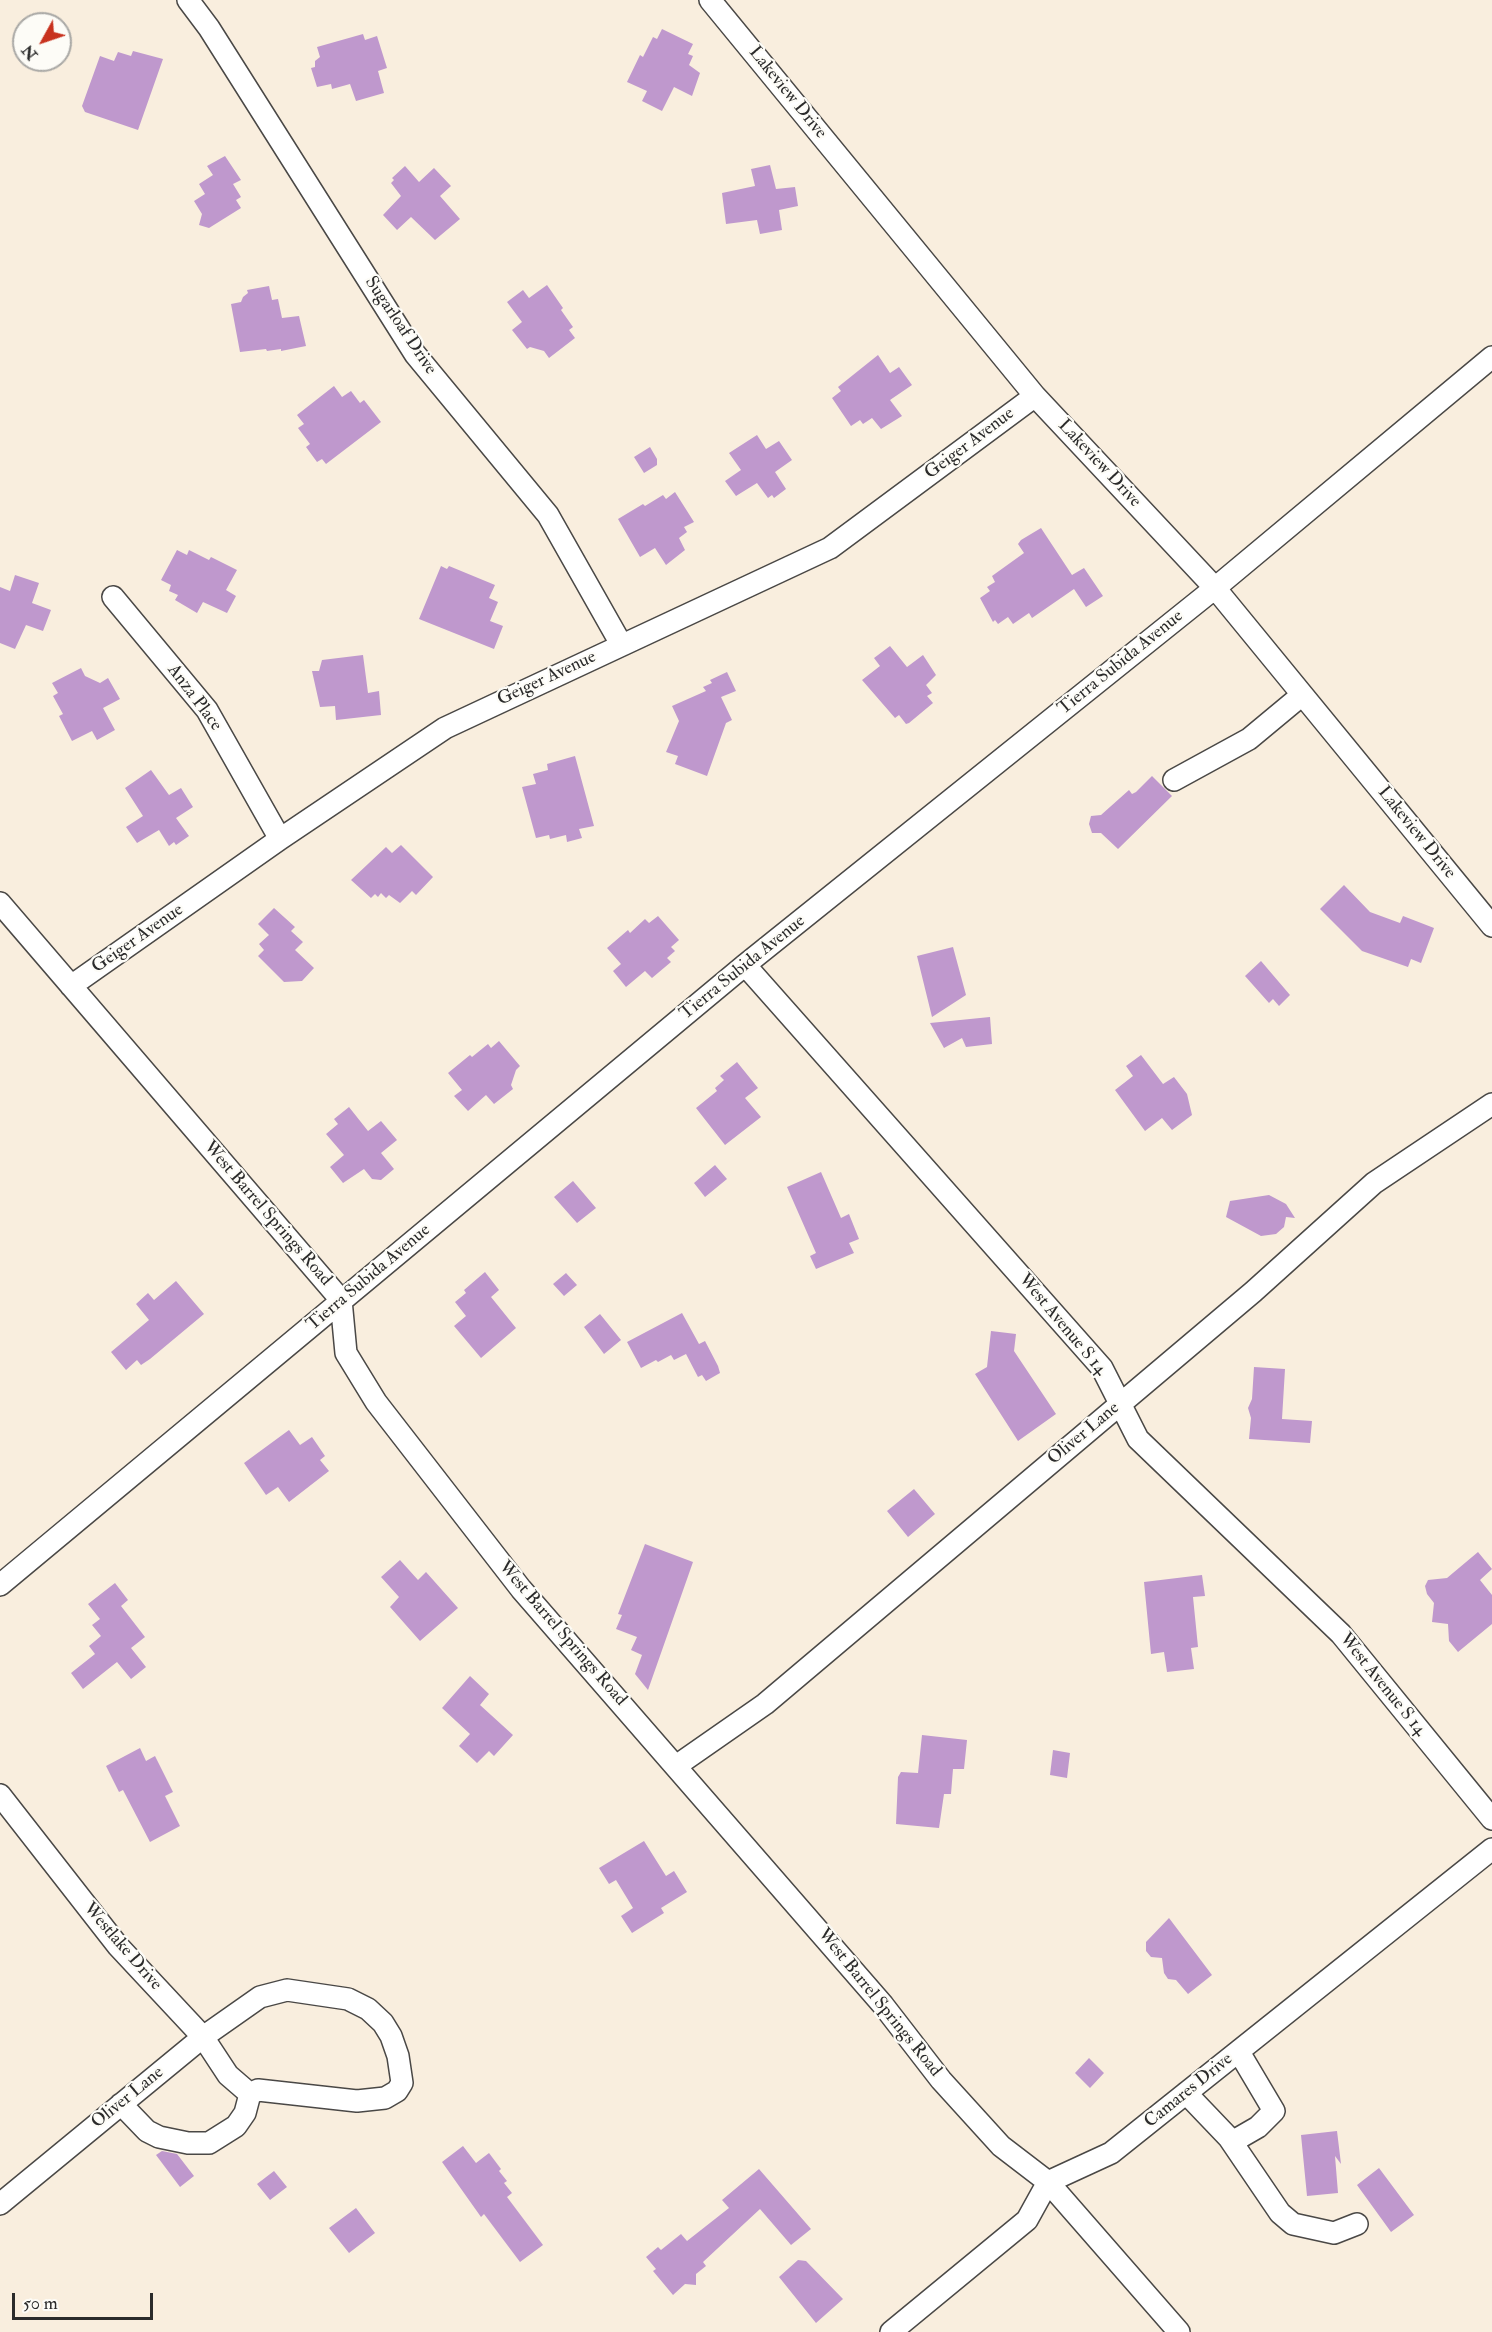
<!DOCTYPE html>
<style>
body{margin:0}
#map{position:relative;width:1492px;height:2332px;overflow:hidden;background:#f9eede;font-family:"IM FELL Double Pica",serif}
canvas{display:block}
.north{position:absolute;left:12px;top:12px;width:60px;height:60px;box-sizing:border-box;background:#fdfcf7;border:2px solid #a9a8a5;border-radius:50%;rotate:230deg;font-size:16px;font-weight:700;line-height:24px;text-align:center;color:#2b2b2b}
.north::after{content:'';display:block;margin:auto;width:21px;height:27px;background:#c8321e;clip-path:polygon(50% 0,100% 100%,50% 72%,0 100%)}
.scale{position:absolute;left:12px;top:2293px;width:141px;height:27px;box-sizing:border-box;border:3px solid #2b2b2b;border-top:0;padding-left:8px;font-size:18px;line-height:21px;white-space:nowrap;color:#2b2b2b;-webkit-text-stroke:4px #fdfcf7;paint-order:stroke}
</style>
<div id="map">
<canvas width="1492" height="2332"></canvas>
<div class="north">N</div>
<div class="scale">50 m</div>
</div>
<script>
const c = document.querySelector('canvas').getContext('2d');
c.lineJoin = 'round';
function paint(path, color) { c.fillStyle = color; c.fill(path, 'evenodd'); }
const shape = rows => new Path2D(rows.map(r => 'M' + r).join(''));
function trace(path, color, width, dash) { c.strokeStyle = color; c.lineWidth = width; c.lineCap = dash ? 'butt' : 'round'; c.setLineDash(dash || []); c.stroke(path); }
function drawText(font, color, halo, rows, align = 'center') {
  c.font = font + ' "IM FELL Double Pica",serif'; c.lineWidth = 4.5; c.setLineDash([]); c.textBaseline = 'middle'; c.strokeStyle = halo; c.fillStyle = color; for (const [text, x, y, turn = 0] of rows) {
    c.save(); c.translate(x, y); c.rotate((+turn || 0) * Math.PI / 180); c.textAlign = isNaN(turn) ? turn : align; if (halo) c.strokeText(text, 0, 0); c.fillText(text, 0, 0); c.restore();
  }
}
const building = shape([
 [662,29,693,44,688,54,693,56,689,65,700,73,692,96,674,87,662,111,642,101,647,91,627,82,640,55,643,57,653,37,657,39],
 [363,34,365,40,377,36,387,68,378,71,384,93,356,101,350,84,332,89,331,84,317,87,311,68,315,67,315,61,320,57,317,47],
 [133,51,163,59,138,130,85,112,82,106,100,56,114,61,118,52,131,56],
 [225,156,241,180,233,184,241,197,236,200,241,208,209,228,199,225,202,214,194,201,205,194,199,184,213,175,207,166],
 [770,165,776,189,795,187,798,206,779,210,782,230,760,234,757,220,726,224,722,193,755,186,751,169],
 [405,166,419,182,434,168,451,186,440,196,460,219,435,240,411,217,397,230,383,215,401,196,391,183,394,180,392,178],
 [547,285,563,308,561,310,573,327,569,330,575,338,549,358,544,351,530,347,527,349,512,330,522,322,507,302,523,290,529,298],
 [269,286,272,300,278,299,282,318,299,316,306,346,281,351,281,349,267,351,266,349,240,352,231,304,241,302,243,297,248,293,247,290],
 [878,355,890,373,899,367,912,385,890,400,902,416,881,429,872,418,863,424,860,420,851,426,832,398,841,391,838,387],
 [334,386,342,397,351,391,360,403,364,400,381,422,326,464,322,459,317,462,306,447,310,444,298,428,304,424,297,415],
 [757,435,766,449,779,441,792,460,775,472,786,489,774,498,772,495,768,498,757,483,736,496,725,481,741,470,729,453],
 [650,447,657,459,657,465,644,473,634,457],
 [675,492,694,522,684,527,687,532,679,538,685,550,666,565,655,548,640,557,618,519,643,504,645,506,663,495,666,499],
 [1041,528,1072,575,1084,568,1103,596,1086,607,1074,589,1032,618,1029,613,1013,624,1008,617,998,624,995,620,993,622,980,598,990,591,987,587,995,582,992,576,1024,553,1018,544,1021,540],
 [177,550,187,555,189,550,209,560,211,557,237,570,226,590,236,596,227,613,203,602,197,613,175,600,178,595,169,591,171,585,161,580],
 [441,566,447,569,449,566,495,585,489,598,498,602,490,621,503,626,494,649,419,619],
 [15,575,39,583,32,603,51,610,43,631,26,625,15,649,0,643,0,587,10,591],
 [890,646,907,667,923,655,936,675,926,685,932,693,927,696,933,703,909,723,906,724,899,715,895,718,862,680,880,666,874,658],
 [363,655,368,693,379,691,381,715,336,720,335,706,320,707,312,671,319,671,322,660],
 [81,668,85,676,100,683,108,678,120,699,103,708,115,730,97,740,92,731,72,741,59,716,63,714,53,696,58,693,52,683],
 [727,672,736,691,721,697,732,720,726,723,707,776,675,764,678,756,666,752,679,721,672,706,706,691,703,687,712,683,710,680],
 [575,756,594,826,579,829,582,838,567,842,566,835,550,839,549,835,536,838,522,787,536,784,533,774,548,770,547,764],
 [151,770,169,795,181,788,193,807,176,818,189,836,176,845,174,842,169,846,159,830,137,843,126,827,143,816,125,788],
 [1152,776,1172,796,1118,849,1101,833,1092,833,1089,824,1091,816,1101,815,1129,790,1132,794,1136,792],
 [401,845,433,877,416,895,412,891,400,903,389,895,386,898,381,893,378,897,375,894,371,898,351,880,386,847,392,853],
 [1344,885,1370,912,1400,923,1403,916,1434,928,1421,963,1411,959,1408,967,1362,951,1320,909],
 [274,908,295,927,291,931,303,942,295,950,314,968,302,981,284,982,258,956,264,950,259,944,269,935,258,924],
 [658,916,679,940,671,947,675,951,667,958,671,962,652,978,645,971,626,987,613,971,621,964,607,948,628,930,630,933,645,919,649,923],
 [953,947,966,995,932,1017,917,956],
 [1261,961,1290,995,1279,1006,1273,999,1269,1003,1245,976],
 [990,1017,992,1044,966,1047,962,1038,944,1048,930,1023],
 [499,1041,520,1066,516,1070,511,1085,513,1089,494,1104,486,1095,468,1111,454,1096,462,1090,448,1073,470,1055,472,1057,488,1044,491,1048],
 [1141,1055,1163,1084,1174,1077,1187,1094,1192,1115,1172,1130,1162,1118,1145,1131,1115,1090,1133,1076,1126,1066],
 [737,1062,758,1088,745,1098,761,1117,725,1145,696,1108,717,1091,715,1088,724,1080,720,1076],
 [349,1107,368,1131,381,1121,397,1140,381,1153,394,1169,381,1180,372,1179,364,1169,343,1183,330,1167,344,1155,326,1134,338,1124,334,1119],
 [715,1165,727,1179,705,1197,694,1183],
 [821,1172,841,1218,849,1214,859,1239,849,1243,854,1253,816,1269,810,1256,816,1253,787,1187],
 [573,1181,596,1208,577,1223,554,1197],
 [1269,1195,1286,1204,1295,1218,1286,1217,1284,1227,1276,1234,1261,1236,1226,1217,1230,1201],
 [485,1272,499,1290,491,1297,516,1328,481,1358,454,1326,466,1316,455,1302,466,1293,464,1290],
 [566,1273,577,1285,564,1296,553,1284],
 [176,1281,204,1314,150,1359,141,1365,137,1360,126,1370,111,1352,149,1320,136,1304,148,1293,154,1300],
 [682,1313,699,1344,705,1341,718,1366,720,1373,706,1381,702,1375,698,1377,686,1354,674,1360,671,1355,658,1362,656,1360,641,1368,627,1342],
 [600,1314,621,1340,604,1354,584,1327],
 [991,1331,1016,1334,1014,1351,1056,1414,1018,1441,975,1374,987,1367],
 [1254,1367,1285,1369,1282,1419,1312,1421,1310,1443,1249,1439,1251,1418,1248,1408,1252,1399],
 [289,1430,300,1445,312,1437,325,1456,320,1460,329,1471,289,1502,278,1487,266,1495,244,1463],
 [914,1489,935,1514,908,1537,887,1511],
 [645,1544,693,1562,648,1690,635,1674,642,1655,631,1650,637,1637,616,1629,622,1615,618,1614],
 [1478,1552,1492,1569,1480,1580,1492,1595,1492,1624,1458,1652,1449,1641,1448,1624,1432,1622,1434,1603,1427,1594,1425,1586,1428,1580,1447,1578],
 [400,1560,418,1580,426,1572,458,1608,420,1641,390,1607,399,1597,381,1577],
 [1202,1575,1205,1596,1193,1597,1198,1647,1191,1648,1194,1669,1167,1672,1164,1652,1151,1654,1144,1582],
 [115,1583,128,1600,121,1606,145,1637,131,1648,146,1667,131,1679,117,1662,83,1689,71,1673,95,1654,89,1646,101,1636,92,1625,100,1619,88,1604],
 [470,1676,489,1694,480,1705,513,1735,494,1756,489,1751,477,1763,459,1746,470,1734,442,1708],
 [922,1735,967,1740,964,1769,953,1769,951,1794,944,1794,939,1828,896,1824,898,1777,901,1772,918,1773],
 [140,1748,146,1761,155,1756,173,1792,165,1796,180,1826,150,1842,123,1790,119,1792,106,1766],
 [1053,1750,1070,1753,1067,1778,1050,1775],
 [644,1841,666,1876,674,1871,687,1892,661,1908,664,1913,632,1933,621,1916,633,1908,616,1880,609,1884,599,1868],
 [1169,1918,1212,1975,1188,1994,1176,1980,1168,1979,1164,1973,1162,1958,1151,1957,1146,1951,1146,1942],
 [1089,2058,1104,2073,1090,2088,1075,2073],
 [1337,2131,1341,2164,1335,2156,1338,2193,1307,2196,1301,2135],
 [463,2146,476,2163,489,2153,501,2169,499,2171,507,2181,504,2183,512,2193,507,2197,543,2245,520,2262,484,2214,481,2217,442,2162],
 [162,2151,177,2154,194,2176,180,2187,156,2155],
 [1379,2168,1414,2215,1391,2232,1357,2185],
 [759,2169,811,2229,791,2245,760,2209,703,2262,706,2266,696,2274,696,2285,685,2284,673,2295,653,2271,656,2269,646,2257,658,2247,661,2250,681,2234,687,2241,729,2208,722,2200],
 [274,2171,287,2187,270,2200,257,2184],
 [356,2208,375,2233,349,2253,329,2228],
 [798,2260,806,2261,843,2299,816,2323,779,2277]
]);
const minor = shape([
 [188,0,209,28,415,354,548,515,621,644],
 [710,0,1035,396,1215,588,1492,926],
 [113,597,207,710,280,839],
 [1174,780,1249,739,1302,695],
 [0,903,341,1300,346,1353,376,1402,521,1589,883,2005,941,2080,1001,2146,1048,2182,1179,2332],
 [745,965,1102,1368,1138,1439,1341,1634,1492,1819],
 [71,986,280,839,445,728,830,548,1035,396],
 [0,1585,745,965,1215,588,1492,357],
 [676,1766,765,1704,1253,1292,1374,1183,1492,1104],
 [0,1795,118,1946,203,2037,228,2075,250,2094],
 [1186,2093,1229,2138,1280,2213,1293,2224,1334,2233,1357,2224],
 [121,2104,147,2131,159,2137,188,2143,209,2143,236,2126,245,2113,250,2094],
 [1232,2142,1258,2127,1274,2111,1239,2052],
 [0,2204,203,2037,260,1997,287,1990,348,1999,368,2009,383,2023,391,2036,398,2056,402,2083,397,2091,385,2098,357,2101,258,2090,250,2094],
 [891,2332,1027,2220,1048,2182,1111,2153,1492,1849]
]);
const streetNames = [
 ["Lakeview Drive",787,93,51],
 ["Sugarloaf Drive",400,326,56],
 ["Geiger Avenue",970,444,-37],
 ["Lakeview Drive",1099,464,47],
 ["Tierra Subida Avenue",1121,663,-39],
 ["Geiger Avenue",547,679,-25],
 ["Anza Place",194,698,53],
 ["Lakeview Drive",1416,833,51],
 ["Geiger Avenue",138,939,-35],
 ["Tierra Subida Avenue",743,968,-39],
 ["West Barrel Springs Road",267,1214,49],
 ["Tierra Subida Avenue",369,1278,-40],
 ["West Avenue S 14",1062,1325,50],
 ["Oliver Lane",1084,1434,-40],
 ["West Barrel Springs Road",562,1634,49],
 ["West Avenue S 14",1382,1685,51],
 ["Westlake Drive",122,1947,49],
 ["West Barrel Springs Road",879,2003,51],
 ["Camares Drive",1189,2091,-39],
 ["Oliver Lane",128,2098,-39]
];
paint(building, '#bf98cd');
trace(minor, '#4a4846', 24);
trace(minor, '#fff', 21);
drawText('18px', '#2b2b2b', '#fdfcf7', streetNames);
</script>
